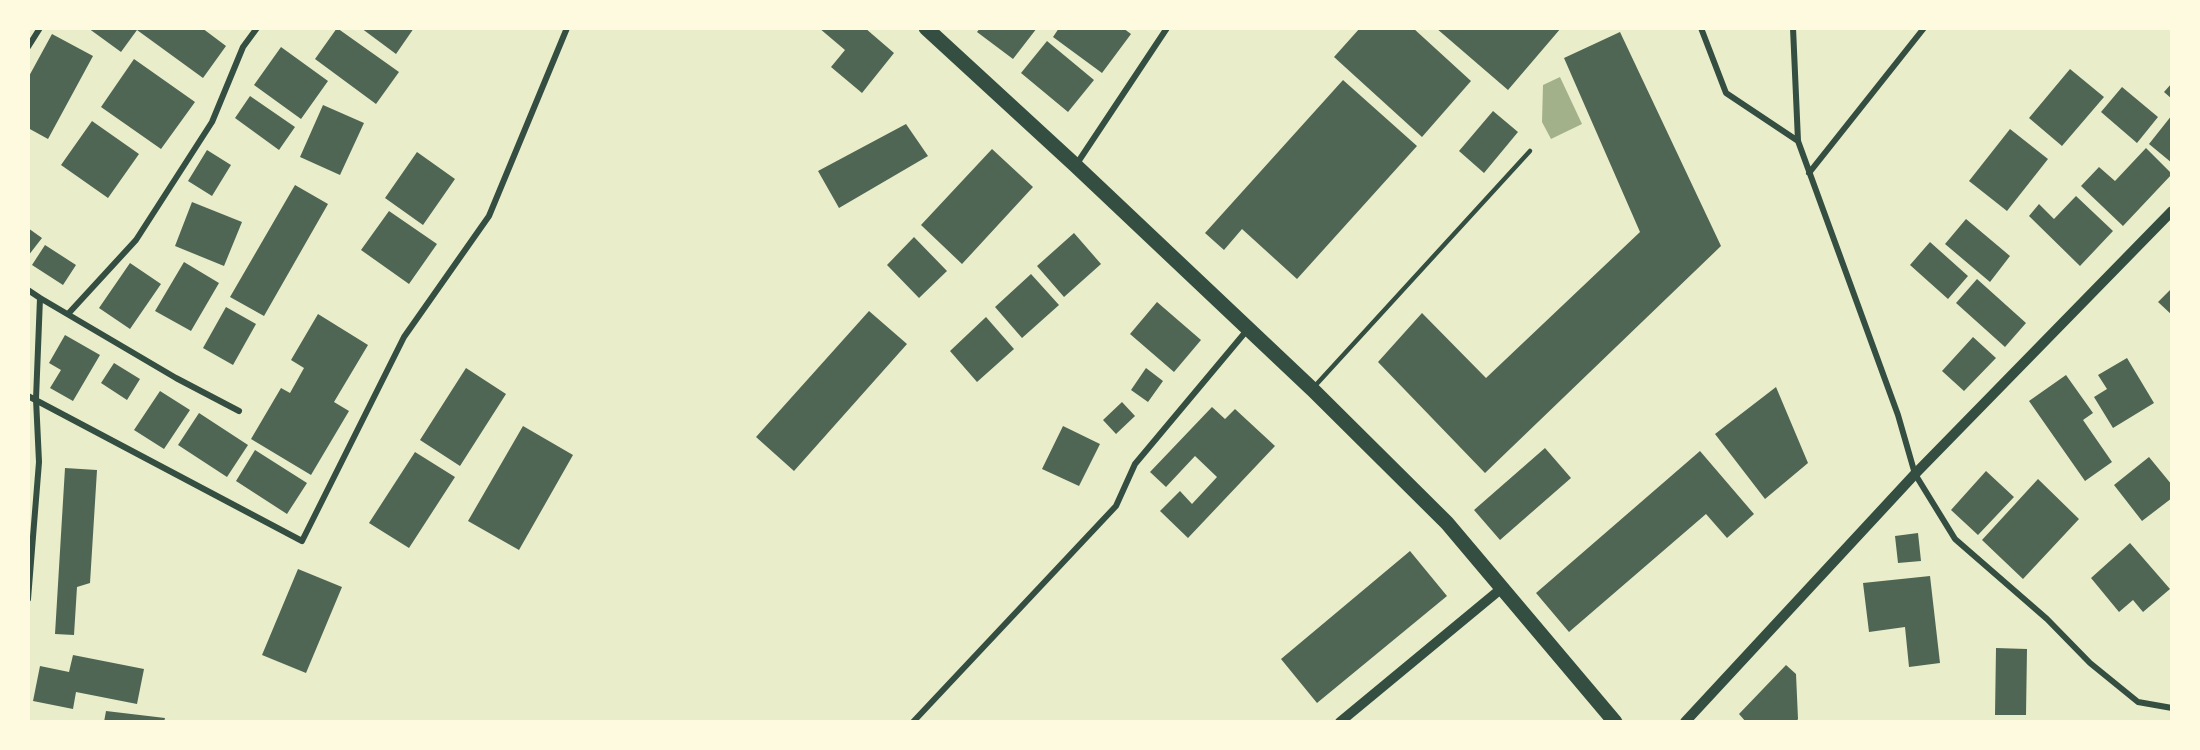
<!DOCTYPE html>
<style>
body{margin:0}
#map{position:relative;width:2200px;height:750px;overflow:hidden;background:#e9edc9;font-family:"Varela Round",sans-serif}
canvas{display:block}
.frame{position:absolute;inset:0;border:30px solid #fefae0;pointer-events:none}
</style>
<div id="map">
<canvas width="2200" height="750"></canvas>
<div class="frame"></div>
</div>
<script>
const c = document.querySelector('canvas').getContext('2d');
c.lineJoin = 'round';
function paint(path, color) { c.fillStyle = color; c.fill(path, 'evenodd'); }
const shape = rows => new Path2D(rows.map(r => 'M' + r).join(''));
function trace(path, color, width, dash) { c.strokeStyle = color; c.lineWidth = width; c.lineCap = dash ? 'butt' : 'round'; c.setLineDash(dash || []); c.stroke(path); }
const water = shape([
 [1560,77,1582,124,1551,139,1542,122,1543,85]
]);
const building = shape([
 [88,28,202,28,226,46,203,78,137,30,121,52],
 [337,28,399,72,376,104,315,59],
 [361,28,414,28,396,54],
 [819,28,865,28,894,53,862,93,831,67,845,50],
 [980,28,1037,28,1013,59,977,32],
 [1059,28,1123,28,1131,34,1102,73,1053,37],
 [1360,28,1413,28,1471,81,1422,137,1334,57],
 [1436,28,1561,28,1508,90],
 [1620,32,1721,246,1485,473,1378,362,1422,313,1486,378,1640,232,1564,58],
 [52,34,93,56,48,139,28,128,28,78],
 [1047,41,1094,80,1068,112,1021,73],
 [281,47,328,81,301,119,254,85],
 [134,59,195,102,161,149,101,107],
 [2070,69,2104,97,2062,146,2029,118],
 [1343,80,1417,146,1297,279,1242,229,1224,250,1205,233],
 [2172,83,2172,99,2164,92],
 [2122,87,2158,117,2137,143,2101,112],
 [250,96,295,127,279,150,235,118],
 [323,105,364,123,340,175,300,157],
 [1493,111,1518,132,1484,173,1459,151],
 [2172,115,2172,163,2149,144],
 [92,121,139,154,108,198,61,165],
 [906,124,928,156,839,208,818,171],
 [2010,129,2048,159,2007,211,1969,181],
 [2146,148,2172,174,2123,226,2081,186,2099,167,2115,181],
 [992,149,1033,187,962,264,921,225],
 [207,150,231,165,212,196,188,181],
 [417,152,455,179,423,225,385,198],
 [295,185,328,204,264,316,230,297],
 [2076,196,2113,231,2080,266,2029,216,2039,204,2054,219],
 [192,202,242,222,224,266,175,246],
 [389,211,437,244,409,284,361,250],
 [1966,219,2010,256,1990,282,1945,244],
 [28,228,42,238,28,256],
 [1074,233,1101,264,1064,297,1037,266],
 [914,237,947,271,919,298,887,265],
 [1930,242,1968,276,1948,299,1910,265],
 [45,245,76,265,63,285,32,265],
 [184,262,219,283,191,331,155,311],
 [130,263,161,284,130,329,99,308],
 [1031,274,1059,305,1022,338,995,307],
 [1977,279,2026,323,2005,347,1956,303],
 [2172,288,2172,315,2158,302],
 [1157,302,1201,340,1174,372,1130,334],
 [226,307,256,324,233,365,203,348],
 [869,311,907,344,794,471,756,437],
 [318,314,368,345,334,402,349,411,311,475,251,439,281,388,290,393,304,368,291,360],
 [986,317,1014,349,977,382,950,351],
 [65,335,100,355,73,401,50,388,61,370,49,363],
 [1973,337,1996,358,1964,391,1942,371],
 [2127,358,2154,403,2113,428,2094,397,2107,389,2098,375],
 [114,363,140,379,127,400,101,383],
 [466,368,506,394,460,466,420,440],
 [1146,368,1163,381,1148,402,1131,390],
 [2066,375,2093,413,2083,420,2112,462,2085,481,2029,401],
 [1776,387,1808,463,1765,499,1715,434],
 [160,391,190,410,164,449,134,430],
 [1122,402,1135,416,1116,434,1103,420],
 [1212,407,1225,419,1235,409,1275,446,1188,538,1160,511,1180,491,1192,504,1217,477,1195,456,1166,487,1150,472],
 [199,413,248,445,227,477,178,445],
 [523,426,573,455,519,550,468,521],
 [1063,426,1100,444,1079,486,1042,469],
 [1545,448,1571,478,1500,540,1474,510],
 [255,450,307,483,287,514,236,481],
 [1700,451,1754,514,1727,538,1706,514,1569,632,1536,593],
 [415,452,455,477,409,548,369,523],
 [2149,457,2172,485,2172,498,2142,521,2114,485],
 [65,468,97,470,90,583,77,587,74,635,55,634],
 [1986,471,2014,497,1978,535,1951,510],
 [2038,479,2079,519,2023,579,1982,540],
 [1918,533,1921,561,1898,563,1895,536],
 [2130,543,2170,589,2143,612,2133,600,2119,612,2091,578],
 [1410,551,1447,596,1317,703,1281,659],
 [298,569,342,587,306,673,262,655],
 [1930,576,1940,663,1909,667,1905,627,1869,632,1863,583],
 [1996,648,2027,649,2026,715,1995,715],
 [73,655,144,669,137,704,76,692,73,709,33,701,40,666,69,672],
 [1786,665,1796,674,1798,719,1796,722,1746,722,1739,714],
 [106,711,165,718,164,722,104,722]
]);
const service = shape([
 [1314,387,1530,151]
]);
const minor = shape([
 [1701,28,1726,93,1798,141],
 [1793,28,1798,141,1898,415,1915,474,1955,539,2047,619,2090,663,2138,702,2172,708],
 [28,47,40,28],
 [1076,165,1167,28],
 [1809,173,1924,28],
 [28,290,40,298,36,399,39,462,28,599],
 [40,298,176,378,239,411],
 [68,314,136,240,212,122,243,47,257,28],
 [28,396,302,541,404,337,489,216,567,28],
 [913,722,1116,506,1135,464,1248,329]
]);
const tertiary = shape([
 [1340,722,1502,588],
 [1685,722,1915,474,2172,211]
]);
const primary = shape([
 [926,28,1075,165,1312,389,1447,523,1615,722]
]);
paint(water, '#a3b18a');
paint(building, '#4f6655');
trace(service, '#344e41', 4.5);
trace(minor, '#344e41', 6);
trace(tertiary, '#344e41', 10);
trace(primary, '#344e41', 15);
</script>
